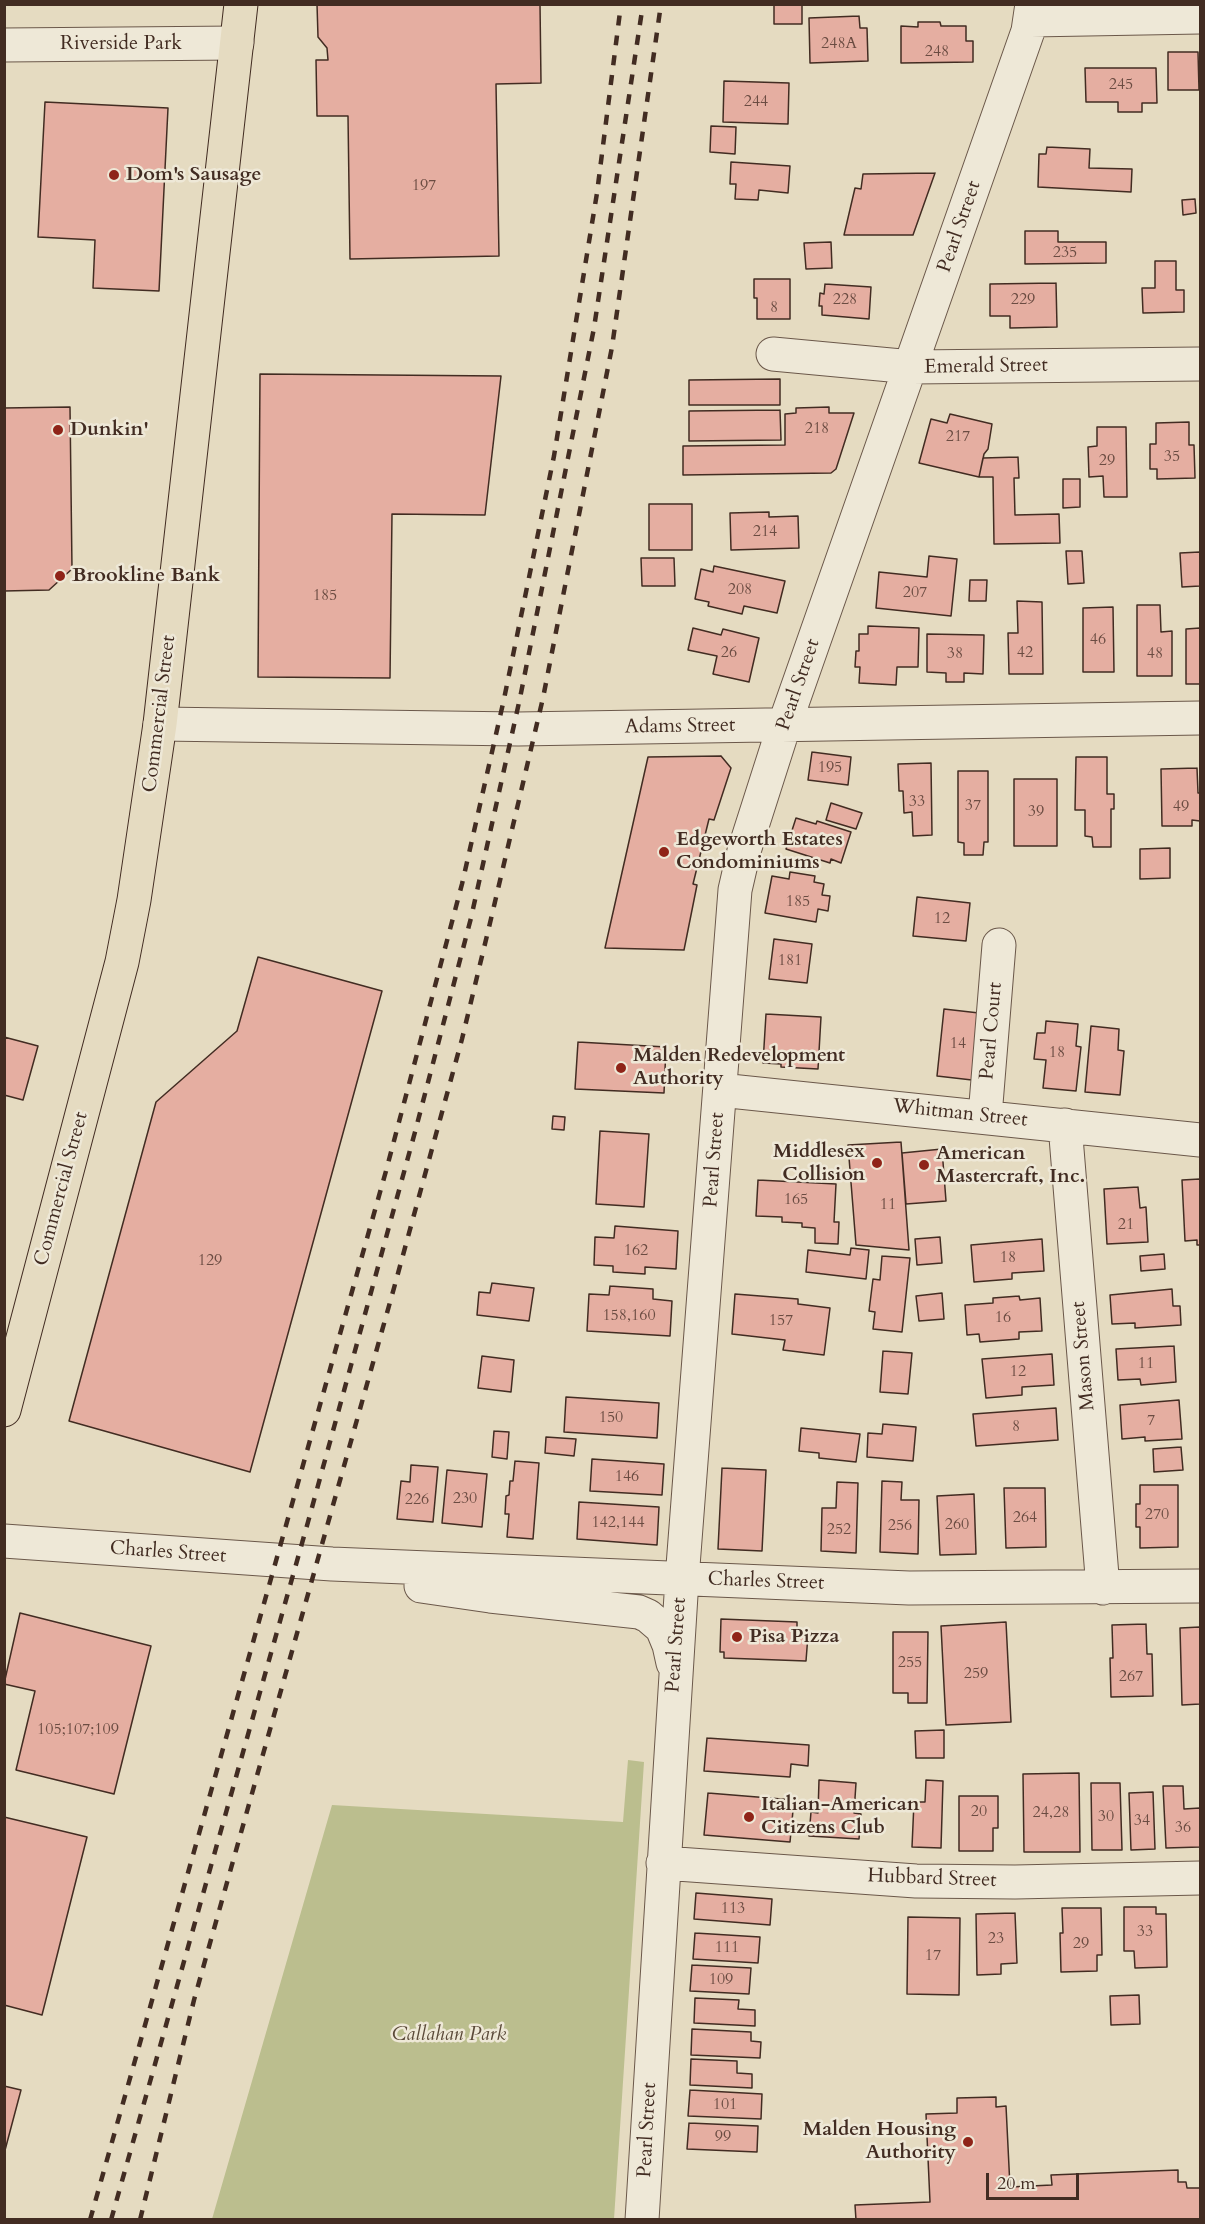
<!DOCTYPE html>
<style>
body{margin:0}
#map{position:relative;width:1205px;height:2224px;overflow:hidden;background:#e5dbc1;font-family:Cardo,serif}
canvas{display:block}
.frame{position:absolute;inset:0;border:6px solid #422c22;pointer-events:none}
.scale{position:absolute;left:986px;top:2173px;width:93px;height:27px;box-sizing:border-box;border:3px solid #422c22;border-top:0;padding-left:8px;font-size:18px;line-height:21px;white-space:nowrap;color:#422c22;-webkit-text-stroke:4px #eee8d7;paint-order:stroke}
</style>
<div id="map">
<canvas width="1205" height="2224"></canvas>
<div class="frame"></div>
<div class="scale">20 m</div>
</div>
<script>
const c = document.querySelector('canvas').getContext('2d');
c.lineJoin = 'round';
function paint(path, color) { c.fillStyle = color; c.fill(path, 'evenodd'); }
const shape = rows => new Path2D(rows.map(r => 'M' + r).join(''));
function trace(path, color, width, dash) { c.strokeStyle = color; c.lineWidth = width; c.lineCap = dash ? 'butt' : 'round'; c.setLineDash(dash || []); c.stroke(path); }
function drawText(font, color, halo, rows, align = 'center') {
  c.font = font + ' Cardo,serif'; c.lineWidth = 5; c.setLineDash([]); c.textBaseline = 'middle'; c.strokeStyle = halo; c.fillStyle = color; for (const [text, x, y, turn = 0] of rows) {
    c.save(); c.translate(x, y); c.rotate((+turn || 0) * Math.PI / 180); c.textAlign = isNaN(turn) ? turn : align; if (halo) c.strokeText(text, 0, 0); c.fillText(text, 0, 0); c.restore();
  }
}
const green = shape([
 [628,1760,644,1762,614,2219,212,2219,332,1805,623,1822]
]);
const building = shape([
 [317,4,540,4,541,83,496,84,499,256,350,259,348,116,317,116,316,60,328,60,327,48,318,37,317,4],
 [774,4,802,4,802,24,774,24,774,4],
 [859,16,860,28,867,28,868,61,810,63,809,18,859,16],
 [918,22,940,22,941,26,966,26,966,41,973,41,973,62,901,63,901,26,918,27,918,22],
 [1168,52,1198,52,1199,90,1168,90,1168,52],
 [1085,68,1156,68,1157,103,1142,103,1142,112,1118,112,1118,102,1086,102,1085,68],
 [724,81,789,83,788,124,723,122,724,81],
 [45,102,168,108,159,291,93,288,95,240,38,237,45,102],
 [711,126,736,127,735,154,710,152,711,126],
 [1047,147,1090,149,1089,168,1132,169,1131,192,1038,187,1039,154,1046,154,1047,147],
 [731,162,790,166,788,193,759,190,758,200,735,199,736,184,730,184,731,162],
 [935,173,913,235,844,235,855,188,861,189,863,174,935,173],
 [1195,199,1196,213,1183,215,1182,200,1195,199],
 [1025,231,1058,231,1058,242,1106,242,1106,263,1025,264,1025,231],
 [831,242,832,268,806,269,804,243,831,242],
 [1155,261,1176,261,1176,290,1184,290,1184,312,1143,313,1142,288,1155,288,1155,261],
 [754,279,790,279,790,319,757,319,757,298,754,298,754,279],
 [1056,283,1057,327,1010,328,1010,316,990,316,990,284,1056,283],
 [825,284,871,287,869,319,822,315,822,306,819,306,820,293,824,294,825,284],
 [260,374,501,376,485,515,392,514,390,678,258,677,260,374],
 [780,379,780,405,689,405,689,380,780,379],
 [70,407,72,569,49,590,4,591,4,408,70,407],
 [829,407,829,413,854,413,836,469,831,473,683,475,683,446,785,445,785,414,796,413,796,408,829,407],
 [780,410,781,440,689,441,689,411,780,410],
 [950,414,992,424,988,449,984,454,979,477,919,463,931,419,947,423,950,414],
 [1189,422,1189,445,1194,445,1195,478,1157,479,1157,469,1150,469,1150,444,1156,444,1156,423,1189,422],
 [1097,427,1126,427,1127,497,1104,497,1103,476,1089,477,1088,447,1097,446,1097,427],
 [1018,457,1019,478,1014,478,1015,515,1059,514,1060,543,994,544,993,477,979,477,983,458,1018,457],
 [1063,479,1080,479,1080,507,1063,508,1063,479],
 [649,504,692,504,692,550,649,550,649,504],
 [769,512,769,517,798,516,799,548,731,550,730,513,769,512],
 [1066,551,1082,551,1084,583,1068,584,1066,551],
 [1200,552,1200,586,1182,587,1180,553,1200,552],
 [929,556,957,559,951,616,876,608,879,572,927,577,929,556],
 [641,558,674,558,675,586,642,586,641,558],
 [714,566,785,581,777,613,744,606,742,614,708,606,709,602,695,599,701,569,713,572,714,566],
 [970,580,987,580,986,601,969,601,970,580],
 [1017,601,1042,602,1043,674,1009,674,1008,633,1018,633,1017,601],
 [1137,605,1160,605,1161,632,1172,631,1172,676,1137,676,1137,605],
 [1113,607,1114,672,1083,672,1083,608,1113,607],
 [868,626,919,628,918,667,897,667,896,685,859,683,860,667,855,667,856,651,859,651,859,634,868,634,868,626],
 [693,628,721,635,723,629,759,638,749,682,713,674,717,656,688,650,693,628],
 [1200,628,1200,684,1186,684,1186,629,1200,628],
 [927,634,984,635,983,674,964,673,964,682,946,682,946,673,927,672,927,634],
 [812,752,851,757,848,785,808,780,812,752],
 [721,756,731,768,714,820,709,819,693,884,697,885,684,950,605,948,648,757,721,756],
 [1076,757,1107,757,1107,794,1114,794,1114,809,1111,809,1111,847,1093,847,1092,837,1085,836,1085,810,1075,810,1076,757],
 [931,763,932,835,913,836,912,812,904,813,903,791,899,791,898,764,931,763],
 [1197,768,1198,793,1200,793,1200,821,1192,820,1192,826,1162,826,1161,769,1197,768],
 [958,771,988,771,988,842,984,842,983,855,964,855,964,843,958,842,958,771],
 [1014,779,1057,779,1057,846,1014,846,1014,779],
 [831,803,862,813,856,829,826,820,831,803],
 [796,818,816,824,817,821,851,832,841,863,831,859,830,863,786,849,796,818],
 [1170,848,1170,878,1140,879,1140,849,1170,848],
 [790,872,815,876,814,882,824,884,822,895,830,896,828,911,818,909,816,922,765,913,772,876,789,879,790,872],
 [917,897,970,903,966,941,913,936,917,897],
 [774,939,812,944,807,983,769,979,774,939],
 [258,957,382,991,250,1472,69,1421,156,1102,237,1031,258,957],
 [944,1009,979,1013,972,1080,937,1076,944,1009],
 [766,1014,821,1017,818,1069,781,1067,781,1064,763,1063,766,1014],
 [1046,1021,1078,1024,1076,1046,1081,1047,1076,1091,1043,1088,1046,1060,1034,1059,1037,1033,1045,1033,1046,1021],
 [1091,1026,1119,1029,1118,1050,1124,1051,1120,1095,1085,1092,1091,1026],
 [4,1037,38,1046,23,1100,4,1095,4,1037],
 [578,1042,666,1047,664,1093,575,1089,578,1042],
 [553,1116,565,1117,564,1130,552,1129,553,1116],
 [600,1131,649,1134,644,1207,596,1204,600,1131],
 [901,1142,909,1250,856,1245,848,1145,901,1142],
 [942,1149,946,1201,906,1204,902,1153,942,1149],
 [1200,1179,1200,1245,1197,1245,1197,1240,1185,1241,1182,1180,1200,1179],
 [758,1180,836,1184,834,1222,839,1222,838,1244,815,1243,815,1228,802,1227,802,1223,782,1222,782,1217,756,1216,758,1180],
 [1138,1187,1140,1208,1146,1207,1148,1242,1107,1244,1104,1189,1138,1187],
 [615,1226,678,1231,676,1269,645,1267,645,1274,613,1272,613,1266,594,1265,595,1237,614,1238,615,1226],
 [940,1237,942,1263,917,1265,915,1239,940,1237],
 [1042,1239,1044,1271,1012,1273,1012,1279,974,1282,971,1245,1042,1239],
 [851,1248,869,1250,866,1279,806,1272,808,1250,850,1255,851,1248],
 [1164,1254,1165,1269,1141,1271,1140,1256,1164,1254],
 [882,1256,910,1258,902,1332,873,1329,875,1312,869,1311,873,1279,880,1280,882,1256],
 [492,1283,534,1288,529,1321,477,1315,479,1292,490,1293,492,1283],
 [610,1286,653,1289,653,1299,672,1301,670,1336,587,1331,589,1294,609,1295,610,1286],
 [1172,1289,1173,1306,1180,1306,1181,1325,1135,1328,1135,1323,1112,1324,1110,1295,1172,1289],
 [942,1293,944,1319,919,1321,916,1296,942,1293],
 [735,1294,798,1299,798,1304,830,1308,824,1355,783,1350,785,1340,732,1334,735,1294],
 [1019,1296,1020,1300,1040,1298,1042,1331,1019,1332,1019,1339,980,1342,979,1334,967,1335,965,1305,993,1303,993,1298,1019,1296],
 [1174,1346,1176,1382,1141,1385,1140,1379,1118,1380,1116,1349,1174,1346],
 [883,1351,912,1353,908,1394,880,1392,883,1351],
 [1052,1354,1054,1385,1022,1387,1022,1395,986,1398,982,1359,1052,1354],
 [482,1356,514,1360,511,1392,478,1388,482,1356],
 [566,1397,659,1403,657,1438,564,1432,566,1397],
 [1179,1400,1182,1439,1145,1441,1145,1437,1122,1439,1120,1405,1179,1400],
 [1056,1408,1058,1440,976,1446,973,1414,1056,1408],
 [883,1424,916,1427,913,1461,867,1457,868,1433,882,1434,883,1424],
 [801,1428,860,1434,856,1462,819,1458,819,1453,799,1451,801,1428],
 [494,1431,509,1432,507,1459,492,1457,494,1431],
 [546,1437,576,1439,574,1456,545,1453,546,1437],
 [1181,1447,1183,1470,1154,1472,1153,1449,1181,1447],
 [592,1459,664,1464,662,1495,590,1491,592,1459],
 [515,1461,539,1463,533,1539,507,1537,509,1514,505,1514,506,1496,509,1495,510,1481,513,1481,515,1461],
 [411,1465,438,1467,433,1522,397,1519,401,1481,410,1482,411,1465],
 [722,1468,766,1470,762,1551,718,1549,722,1468],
 [447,1470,487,1474,482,1527,442,1523,447,1470],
 [882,1481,902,1482,901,1500,919,1500,918,1554,880,1552,882,1481],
 [837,1482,858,1483,856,1553,821,1551,822,1508,836,1508,837,1482],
 [1140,1485,1178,1485,1178,1547,1140,1548,1140,1527,1136,1527,1136,1504,1140,1504,1140,1485],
 [1004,1488,1045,1488,1046,1547,1006,1548,1004,1488],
 [974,1494,976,1554,940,1555,937,1496,974,1494],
 [579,1502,659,1507,657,1545,577,1539,579,1502],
 [20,1613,151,1646,114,1794,16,1770,35,1691,4,1684,20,1613],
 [721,1619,797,1622,797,1634,808,1635,806,1661,724,1658,724,1652,720,1652,721,1619],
 [1006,1622,1011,1722,946,1725,941,1626,1006,1622],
 [1146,1624,1147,1654,1152,1654,1153,1696,1111,1697,1110,1658,1113,1658,1112,1625,1146,1624],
 [1200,1627,1200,1704,1182,1705,1180,1628,1200,1627],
 [893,1632,928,1632,927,1703,908,1703,908,1693,893,1693,893,1632],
 [944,1730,944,1758,916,1758,915,1731,944,1730],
 [707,1738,809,1745,808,1766,791,1764,790,1777,704,1771,707,1738],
 [1079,1773,1080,1852,1024,1852,1023,1774,1079,1773],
 [819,1780,856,1783,854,1813,861,1814,859,1839,809,1836,811,1812,818,1813,819,1780],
 [926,1780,943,1781,941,1848,912,1847,914,1802,925,1802,926,1780],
 [1091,1783,1120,1783,1122,1850,1092,1850,1091,1783],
 [1163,1786,1183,1786,1184,1809,1200,1808,1200,1847,1166,1848,1163,1786],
 [1153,1792,1155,1849,1131,1850,1129,1793,1153,1792],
 [708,1793,794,1800,790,1842,704,1835,708,1793],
 [959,1796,998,1796,998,1828,993,1828,993,1851,959,1851,959,1796],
 [4,1817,87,1837,42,2015,4,2005,4,1817],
 [696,1893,772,1899,770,1925,694,1919,696,1893],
 [1124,1907,1156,1907,1156,1914,1166,1914,1167,1967,1135,1968,1134,1951,1124,1951,1124,1907],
 [1062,1908,1101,1908,1102,1955,1097,1955,1097,1971,1061,1972,1060,1933,1063,1933,1062,1908],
 [1015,1913,1017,1963,1001,1964,1001,1974,977,1975,976,1914,1015,1913],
 [908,1917,960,1918,959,1995,907,1994,908,1917],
 [695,1933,760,1937,758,1963,693,1959,695,1933],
 [692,1965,751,1968,749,1994,690,1991,692,1965],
 [1139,1995,1140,2024,1111,2025,1110,1996,1139,1995],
 [695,1998,739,2000,738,2009,755,2010,755,2026,694,2023,695,1998],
 [692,2029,751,2032,751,2041,761,2042,760,2058,691,2055,692,2029],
 [691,2059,737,2061,737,2073,752,2074,752,2088,690,2085,691,2059],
 [4,2086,21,2090,4,2154,4,2086],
 [690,2090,762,2094,761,2119,688,2116,690,2090],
 [996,2097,996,2107,1006,2106,1010,2187,1052,2185,1051,2175,1178,2170,1178,2182,1186,2182,1187,2188,1200,2188,1200,2220,856,2220,855,2205,930,2202,926,2114,957,2113,957,2098,996,2097],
 [689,2123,758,2126,757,2152,687,2149,689,2123]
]);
const minor = shape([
 [1031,20,1200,17],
 [4,45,237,43],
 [773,354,912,367,1200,364],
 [160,724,518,729,1200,718],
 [720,1090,1200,1140],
 [985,1116,999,945],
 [1065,1125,1103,1588],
 [4,1541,332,1564,909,1588,1200,1586],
 [421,1586,490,1596,639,1612,648,1616,662,1628,669,1645,673,1663],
 [663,1863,916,1881,1015,1882,1200,1878],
 [642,2220,682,1579,735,890,744,851,784,726,1028,31,1032,4]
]);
const major = shape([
 [4,1410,122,962,134,900,160,724,241,4]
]);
const rail = shape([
 [90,2220,386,1171,462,884,504,699,554,456,597,193,621,4],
 [111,2220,308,1522,415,1132,471,918,520,698,594,328,643,4],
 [140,2220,194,2000,394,1288,462,1039,490,923,543,698,612,347,661,4]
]);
const markers = [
 [114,175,6,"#8f2418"],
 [58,430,6,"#8f2418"],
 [60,576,6,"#8f2418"],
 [664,852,6,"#8f2418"],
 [621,1068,6,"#8f2418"],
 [877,1163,6,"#8f2418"],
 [924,1165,6,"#8f2418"],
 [737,1637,6,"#8f2418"],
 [749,1817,6,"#8f2418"],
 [968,2142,6,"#8f2418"]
];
const numberNames = [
 ["248A",839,44],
 ["248",937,52],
 ["245",1121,85],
 ["244",756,102],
 ["197",424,186],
 ["235",1065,253],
 ["228",845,300],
 ["229",1023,300],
 ["8",774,308],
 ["218",817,429],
 ["217",958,437],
 ["35",1172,457],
 ["29",1107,461],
 ["214",765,532],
 ["208",740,590],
 ["207",915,593],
 ["185",325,596],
 ["46",1098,640],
 ["26",729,653],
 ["42",1025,653],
 ["38",955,654],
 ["48",1155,654],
 ["195",830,768],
 ["33",917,802],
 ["37",973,806],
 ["49",1181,807],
 ["39",1036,812],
 ["185",798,902],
 ["12",942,919],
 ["181",790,961],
 ["14",958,1044],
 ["18",1057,1053],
 ["165",796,1200],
 ["11",888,1205],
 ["21",1126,1225],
 ["162",636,1251],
 ["18",1008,1258],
 ["129",210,1261],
 ["158,160",629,1316],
 ["16",1003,1318],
 ["157",781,1321],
 ["11",1146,1364],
 ["12",1018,1372],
 ["150",611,1418],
 ["7",1151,1421],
 ["8",1016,1427],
 ["146",627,1477],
 ["230",465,1499],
 ["226",417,1500],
 ["270",1157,1515],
 ["264",1025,1518],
 ["142,144",618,1523],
 ["260",957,1525],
 ["256",900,1526],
 ["252",839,1530],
 ["255",910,1663],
 ["259",976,1674],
 ["267",1131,1677],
 ["105;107;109",78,1730],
 ["20",979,1812],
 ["24,28",1051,1813],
 ["30",1106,1817],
 ["34",1142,1821],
 ["36",1183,1828],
 ["113",733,1909],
 ["33",1145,1932],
 ["23",996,1939],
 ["29",1081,1944],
 ["111",727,1948],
 ["17",933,1956],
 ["109",721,1980],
 ["101",725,2105],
 ["99",723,2137]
];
const streetNames = [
 ["Riverside Park",121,44],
 ["Pearl Street",960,227,-71],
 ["Emerald Street",986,367,-1],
 ["Pearl Street",799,685,-71],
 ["Commercial Street",160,714,-83],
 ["Adams Street",680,727,-1],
 ["Pearl Court",992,1031,-85],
 ["Whitman Street",960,1114,6],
 ["Pearl Street",715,1160,-86],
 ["Commercial Street",62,1189,-75],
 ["Mason Street",1084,1356,-95],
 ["Charles Street",168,1553,4],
 ["Charles Street",766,1582,2],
 ["Pearl Street",677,1645,-86],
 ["Hubbard Street",932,1879,2],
 ["Pearl Street",648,2130,-87]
];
const poiNames = [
 ["Dom's Sausage",126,175],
 ["Dunkin'",70,430],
 ["Brookline Bank",72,576],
 ["Edgeworth Estates",676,840],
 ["Condominiums",676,863],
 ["Malden Redevelopment",633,1056],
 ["Authority",633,1079],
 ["Middlesex",865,1152,"right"],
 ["Collision",865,1175,"right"],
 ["American",936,1154],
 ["Mastercraft, Inc.",936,1177],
 ["Pisa Pizza",749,1637],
 ["Italian-American",761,1805],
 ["Citizens Club",761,1828],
 ["Malden Housing",956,2130,"right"],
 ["Authority",956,2153,"right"]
];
const parkNames = [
 ["Callahan Park",449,2035]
];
paint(green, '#bbbe8e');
paint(building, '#e5aea1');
trace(building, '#422c22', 1.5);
trace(minor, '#6b584a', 35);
trace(major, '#422c22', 35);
trace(minor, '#eee8d7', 33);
trace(major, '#e5dbc1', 33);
trace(rail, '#422c22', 4.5, [10, 10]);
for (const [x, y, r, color] of markers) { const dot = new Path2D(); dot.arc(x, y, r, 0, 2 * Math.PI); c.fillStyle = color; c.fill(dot); trace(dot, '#eee8d7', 2); }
drawText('16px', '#6b4c42', null, numberNames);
drawText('20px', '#422c22', '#eee8d7', streetNames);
drawText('bold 20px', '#422c22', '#eee8d7', poiNames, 'left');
drawText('italic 20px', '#5a4938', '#eee8d7', parkNames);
</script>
